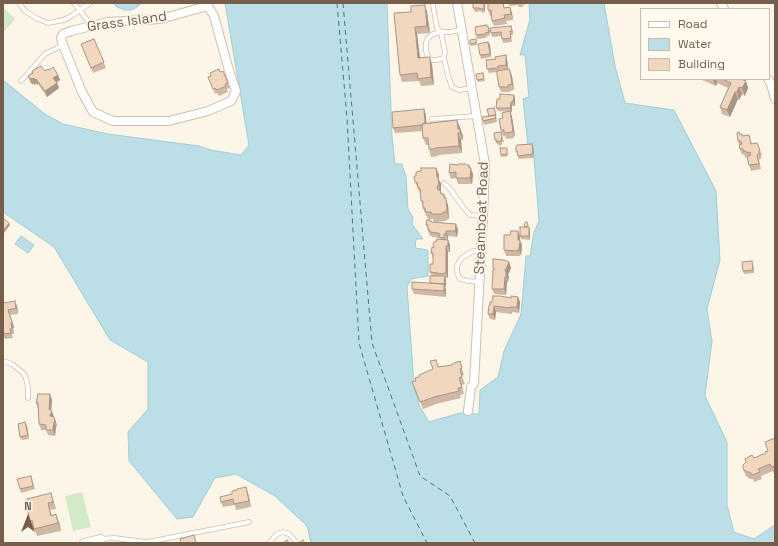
<!DOCTYPE html>
<style>
body{margin:0}
#map{position:relative;width:778px;height:546px;overflow:hidden;background:#fcf6e8;font-family:"Space Grotesk",sans-serif}
canvas{display:block}
.frame{position:absolute;inset:0;border:4px solid #775e4b;pointer-events:none}
.legend{position:absolute;left:640px;top:8px;width:130px;height:72px;box-sizing:border-box;background:#fff9ee;border:1px solid #c9bbad;margin:0;padding:5px 7px;list-style:none;font-size:12px;color:#775e4b}
.legend li{display:flex;align-items:center;gap:8px;height:20px}
.legend b{width:20px;border:1px solid #c9bbad}
.north{position:absolute;left:8px;top:498px;width:40px;height:40px;-webkit-text-stroke:3px #fff9ee;paint-order:stroke;rotate:0deg;font-size:11px;font-weight:700;line-height:16px;text-align:center;color:#775e4b}
.north::after{content:'';display:block;margin:auto;width:14px;height:18px;background:#775e4b;clip-path:polygon(50% 0,100% 100%,50% 72%,0 100%)}
</style>
<div id="map">
<canvas width="778" height="546"></canvas>
<div class="frame"></div>
<ul class="legend">
<li><b style="height:5px;background:#fff"></b>Road</li>
<li><b style="height:11px;background:#bcdee6"></b>Water</li>
<li><b style="height:11px;background:#f2d7bf"></b>Building</li>
</ul>
<div class="north">N</div>
</div>
<script>
const c = document.querySelector('canvas').getContext('2d');
c.lineJoin = 'round';
function paint(path, color) { c.fillStyle = color; c.fill(path, 'evenodd'); }
const shape = rows => new Path2D(rows.map(r => 'M' + r).join(''));
function trace(path, color, width, dash) { c.strokeStyle = color; c.lineWidth = width; c.lineCap = dash ? 'butt' : 'round'; c.setLineDash(dash || []); c.stroke(path); }
function drawText(font, color, halo, rows, align = 'center') {
  c.font = font + ' "Space Grotesk",sans-serif'; c.lineWidth = 3; c.setLineDash([]); c.textBaseline = 'middle'; c.strokeStyle = halo; c.fillStyle = color; for (const [text, x, y, turn = 0] of rows) {
    c.save(); c.translate(x, y); c.rotate((+turn || 0) * Math.PI / 180); c.textAlign = isNaN(turn) ? turn : align; if (halo) c.strokeText(text, 0, 0); c.fillText(text, 0, 0); c.restore();
  }
}
const green = shape([
 [3,7,15,19,3,33],
 [82,492,91,527,73,531,65,496]
]);
const water = shape([
 [113,3,142,3,137,7,132,10,125,10,117,7,113,3],
 [225,3,387,3,392,136,395,164,402,164,404,171,406,176,408,209,413,217,412,224,423,239,416,239,415,248,428,250,428,276,411,279,407,287,414,385,419,405,429,422,460,413,479,414,480,390,498,377,504,351,521,314,526,256,530,256,534,232,539,221,533,146,528,146,523,99,529,97,525,55,520,55,530,19,529,3,604,3,615,66,625,103,674,110,716,191,720,260,707,309,712,341,705,396,727,442,727,505,734,532,754,539,775,525,775,543,311,543,307,526,275,496,236,474,215,478,193,517,177,519,129,461,128,432,148,409,148,362,110,340,54,247,3,212,3,80,45,114,63,124,108,134,199,146,211,150,241,155,249,145,225,3],
 [21,236,34,245,28,253,15,244,21,236]
]);
const ferry = shape([
 [337,3,347,118,359,343,403,496,427,543],
 [343,3,372,343,420,476,450,496,475,543]
]);
const lane = shape([
 [19,3,25,11,36,18,48,23,64,20,73,15,90,3],
 [74,3,91,25],
 [432,3,433,5,437,28,441,32,449,32,461,30],
 [441,32,445,52,444,58,437,60,432,60,429,58,426,51,426,43,428,38,433,34,441,32],
 [444,58,448,76,452,87,459,90,472,88],
 [21,81,45,54,63,45],
 [432,119,477,116],
 [444,183,451,190,463,207,470,215,483,216],
 [479,282,469,281,460,279,457,273,457,266,459,262,462,258,473,251,481,251],
 [3,361,12,364,23,373,26,378,28,388,28,398],
 [101,539,114,538,146,542,153,541,249,522],
 [269,543,277,534,283,532,289,534,297,543]
]);
const street = shape([
 [208,3,208,6,214,16,228,67,236,91,231,101,208,111,169,121,113,121,93,112,82,92,63,45,61,38,63,34,71,31,108,22,160,19,208,6],
 [457,3,485,164,483,216,474,383,471,387,468,411],
 [721,3,724,9],
 [768,79,771,84,775,99],
 [84,543,101,539]
]);
const wall = shape([
 [473,3,485,3,485,12,482,13,481,11,475,12,473,8],
 [508,3,527,3,527,4,523,5,523,7,519,7,518,5,510,6],
 [425,5,427,12,430,33,417,34,420,58,430,57,432,65,434,85,421,86,419,81,402,82,400,75,411,12],
 [510,7,512,13,513,20,506,21,507,24,494,26,492,21,492,15,490,16,488,10],
 [486,26,490,30,490,35,486,37,486,38,477,39,476,35],
 [513,30,513,35,511,35,512,42,503,43,502,36,492,37,491,33],
 [94,39,106,68,93,73,81,44],
 [477,41,477,45,471,46,470,44],
 [488,42,490,45,491,57,481,59,480,55],
 [507,59,508,69,499,70,510,71,512,76,514,90,510,91,510,92,501,92,499,87,497,72,489,73,487,69],
 [49,70,58,75,60,80,57,82,59,88,47,97,38,84,37,85,36,83,34,85,33,84,32,84,30,82,28,76,33,73,32,71,45,71],
 [223,71,230,88,227,89,228,92,219,96,217,93,215,94,208,77],
 [483,75,485,81,478,82,477,80],
 [700,79,741,79,746,81,748,88,745,96,742,94,739,100,738,99,730,117,722,114,720,107,728,88,717,83,716,86],
 [514,95,515,99,515,106,512,106,512,112,511,112,512,117,515,136,514,136,514,138,506,139,505,136,503,136,501,130,503,118,508,112,498,111,496,108,500,99],
 [424,109,426,115,426,123,457,120,463,136,463,140,461,140,462,153,438,155,438,156,431,157,429,149,429,145,426,145,423,138,423,131,395,133,393,128],
 [495,110,497,122,484,125,483,121],
 [501,132,503,139,504,142,502,142,502,145,499,146,498,144,496,143,495,140],
 [740,134,743,136,749,135,752,144,757,143,762,155,761,156,761,159,759,160,761,169,751,171,749,165,747,157,745,157,744,154,742,155,740,149,738,141],
 [533,147,534,158,519,159,516,151],
 [507,150,508,156,501,157,501,155],
 [458,165,469,165,473,174,472,184,458,184,456,178,451,179,449,173],
 [436,168,439,175,439,180,441,184,441,192,442,194,444,194,448,205,449,219,446,220,446,221,434,222,433,219,428,220,427,216,426,216,423,208,421,196,415,182,416,176,421,171],
 [431,221,432,222,456,224,458,230,457,237,448,236,448,240,450,245,450,252,448,252,448,278,446,278,446,279,445,287,446,290,446,297,414,294,412,289,430,283,432,276,430,272,433,264,433,258,431,253,437,241,440,239,440,238,432,237,432,236,430,236,426,225],
 [525,227,530,231,530,240,521,239,520,236],
 [518,231,520,237,520,241,522,245,521,255,520,255,520,256,506,256,504,250,510,235],
 [509,262,511,268,508,275,509,277,508,282,507,282,506,295,494,294,492,289,493,270,493,268],
 [753,265,754,273,744,274,743,271],
 [518,297,520,302,519,313,512,312,512,314,496,312,495,320,490,319,488,314,490,305,492,302],
 [3,303,17,306,18,314,10,315,14,327,13,328,14,334,12,334,13,338,5,339,3,334],
 [460,361,464,375,462,376,465,384,462,385,464,394,460,395,461,398,436,404,423,409,415,389,416,381,419,377,439,367,452,365],
 [50,394,52,400,51,411,56,422,57,427,56,427,55,436,48,435,46,430,41,430,39,424,38,408,36,403],
 [27,426,29,439,22,440,20,437],
 [775,438,775,474,774,474,773,471,761,476,762,479,754,482,753,479,750,479,746,476,743,469,754,458,766,453],
 [31,476,35,489,21,493,20,489],
 [51,493,56,509,50,510,52,515,59,522,61,531,37,536,34,528,33,528,30,521,29,507],
 [248,493,251,507,236,510,235,505,223,507,221,502]
]);
const shadedWall = shape([
 [484,3,485,3,485,12,484,9],
 [425,5,427,12,430,33,427,26],
 [510,7,512,13,513,20,511,14],
 [415,27,417,34,421,66,418,58],
 [488,42,490,45,491,57,490,54],
 [506,55,507,59,508,69,506,65],
 [430,57,432,65,434,85,431,77],
 [510,71,512,76,514,90,512,84],
 [58,75,60,80,55,83,53,78],
 [31,78,33,84,32,84,30,79],
 [34,78,36,83,34,85,32,79],
 [36,79,38,84,37,85,35,80],
 [713,79,716,79,717,83,716,86],
 [746,81,748,88,745,96,742,88],
 [57,83,59,88,47,97,45,91],
 [739,87,742,94,739,100,737,92],
 [735,92,738,99,730,117,727,110],
 [514,95,515,99,515,106,513,102],
 [511,102,512,106,512,112,510,108],
 [424,109,426,115,427,131,425,125],
 [510,111,512,117,515,136,513,131],
 [457,120,463,136,463,140,460,133,458,129],
 [458,133,461,140,462,153,459,146],
 [532,144,533,147,534,158,533,154],
 [469,165,473,174,472,184,470,178],
 [436,168,439,175,439,180,441,184,441,192,443,197,441,194,440,191,437,177],
 [444,194,448,205,449,219,447,212],
 [9,223,10,225,3,234,3,231],
 [456,224,458,230,457,237,455,231],
 [529,227,530,231,530,240,529,236],
 [446,231,448,236,448,240,446,234],
 [518,231,520,237,520,241,522,245,521,255,519,250,518,240],
 [448,240,450,245,450,252,448,246],
 [446,246,448,252,448,278,446,273],
 [752,261,753,265,754,273,753,270],
 [509,262,511,268,508,275,509,277,508,282,505,271],
 [445,276,446,280,446,287,444,284],
 [505,277,507,282,506,295,504,289],
 [444,284,446,290,446,297,444,291],
 [518,297,520,302,519,313,517,307],
 [15,301,17,306,18,314,16,308],
 [494,306,496,312,495,320,493,314],
 [8,310,14,327,13,328,14,334,12,328],
 [50,394,52,400,51,412,52,411,54,417,50,416,49,409],
 [54,417,56,422,57,427,55,422],
 [25,422,27,426,29,439,28,435],
 [54,422,56,427,55,436,53,430],
 [246,487,248,493,251,507,249,501],
 [51,493,53,500,56,509,53,502],
 [56,514,59,522,61,531,58,523]
]);
const building = shape([
 [473,3,484,3,484,9,481,9,479,8,473,8,473,3],
 [488,3,503,3,504,8,510,7,511,14,504,15,505,18,492,21,491,10,488,10,488,3],
 [425,5,427,26,415,27,418,58,430,57,431,77,418,79,417,73,400,75,394,13,411,12,411,6,425,5],
 [486,25,486,26,488,26,489,32,485,33,485,34,476,35,475,27,486,25],
 [511,26,512,31,510,31,511,38,502,39,501,32,491,33,490,28,511,26],
 [94,39,104,62,91,68,81,44,94,39],
 [476,39,476,43,470,44,470,40,476,39],
 [488,42,490,54,480,55,478,44,488,42],
 [506,55,506,65,498,66,498,68,487,69,486,60,496,59,495,57,506,55],
 [41,66,45,71,48,69,49,70,53,67,58,75,53,78,57,83,45,91,36,79,35,80,34,78,32,79,31,78,30,79,28,76,33,73,32,71,41,66],
 [219,69,220,72,223,71,228,83,225,84,226,86,217,90,215,88,213,89,208,77,211,76,210,73,219,69],
 [509,69,510,71,512,84,508,85,508,87,499,87,497,74,497,71,509,69],
 [483,73,484,79,477,80,476,74,483,73],
 [722,79,741,79,746,81,742,88,739,87,737,92,735,92,727,110,720,107,731,83,722,79],
 [500,94,514,95,513,102,511,102,510,108,496,108,497,99,500,99,500,94],
 [494,108,496,115,489,116,487,109,494,108],
 [424,109,425,123,422,124,422,125,393,128,392,112,424,109],
 [510,111,513,131,512,131,512,132,504,133,504,130,501,130,499,119,503,118,502,113,510,111],
 [495,115,496,118,483,121,482,117,495,115],
 [457,120,458,129,460,129,460,133,458,133,459,146,435,148,435,149,429,149,428,138,423,138,422,124,457,120],
 [501,132,502,138,501,139,501,141,497,142,497,140,495,140,494,133,501,132],
 [739,132,739,134,742,134,742,136,749,135,751,144,757,143,760,150,759,150,759,154,757,155,759,164,749,165,747,157,751,155,750,152,747,153,746,151,743,151,743,149,740,149,739,145,742,144,741,141,738,141,737,133,739,132],
 [532,144,533,154,518,156,517,151,516,151,516,146,517,146,517,145,532,144],
 [500,148,507,148,507,154,501,155,500,148],
 [450,164,458,165,458,164,466,164,466,165,469,165,469,168,471,168,470,178,456,178,456,172,449,173,450,164],
 [421,168,436,168,437,177,438,177,439,186,437,186,438,190,440,190,441,194,444,194,444,198,446,198,447,212,443,212,443,214,432,214,431,212,426,212,425,208,423,208,423,201,421,201,420,188,418,188,417,182,415,182,414,176,416,176,416,172,421,171,421,168],
 [3,218,9,223,3,231,3,218],
 [427,220,431,221,431,222,456,224,455,231,446,231,446,234,444,234,444,238,439,237,440,234,438,233,430,232,430,230,428,230,428,225,426,225,427,220],
 [526,222,527,222,528,225,527,227,525,227,524,224,526,222],
 [520,227,529,227,529,236,520,236,520,227],
 [511,231,518,231,518,240,520,240,519,250,518,249,518,251,504,250,504,235,510,235,511,231],
 [437,239,448,240,448,246,446,246,446,273,444,273,444,274,430,272,430,264,433,264,433,253,431,253,432,247,434,248,433,244,434,242,437,241,437,239],
 [493,259,504,260,509,262,505,271,506,271,506,277,505,277,504,289,492,289,493,270,494,270,494,268,493,268,493,259],
 [752,261,753,270,743,271,742,262,752,261],
 [430,276,445,276,444,284,430,283,430,276],
 [412,282,444,284,444,291,412,289,412,282],
 [493,296,500,296,511,298,511,296,518,297,517,307,510,307,510,308,494,306,493,314,488,314,489,305,490,305,490,302,492,302,493,296],
 [15,301,16,308,8,310,12,322,11,323,12,328,10,329,11,333,3,334,3,303,15,301],
 [436,360,438,367,452,365,452,364,460,361,462,368,460,369,462,377,459,378,462,387,458,388,459,391,434,397,420,402,412,382,416,381,415,378,419,377,419,375,433,369,430,361,436,360],
 [38,394,50,394,49,409,50,409,50,410,52,411,50,416,54,417,55,422,54,422,53,430,46,430,46,425,39,424,38,403,36,403,38,394],
 [25,422,28,435,20,437,18,424,25,422],
 [775,438,775,466,772,467,770,464,758,469,760,472,752,475,750,472,747,472,743,469,743,465,746,462,745,459,752,455,754,458,766,453,765,452,768,451,765,442,775,438],
 [31,476,33,486,20,489,17,479,31,476],
 [246,487,249,501,234,504,233,499,221,502,220,497,232,494,232,491,237,490,237,489,246,487],
 [51,493,53,502,48,503,51,516,56,514,58,523,34,529,32,520,30,521,27,508,29,507,27,499,51,493],
 [194,535,196,543,181,543,180,539,194,535],
 [287,540,289,543,283,543,287,540],
 [303,540,305,543,299,543,303,540]
]);
const streetNames = [
 ["Grass Island",127,22,-8],
 ["Steamboat Road",482,218,-88]
];
paint(green, '#d2ebc6');
paint(water, '#bcdee6');
trace(water, '#a2cdd8', 1);
trace(ferry, '#457a8a', 1, [5, 4]);
trace(lane, '#cfbead', 5.5);
trace(street, '#cfbead', 10);
trace(lane, '#fff', 4);
trace(street, '#fff', 8);
paint(wall, '#d0b9a4');
paint(shadedWall, '#a99686');
paint(building, '#f2d7bf');
trace(building, '#a99686', 1);
drawText('14px', '#775e4b', '#fff9ee', streetNames);
</script>
